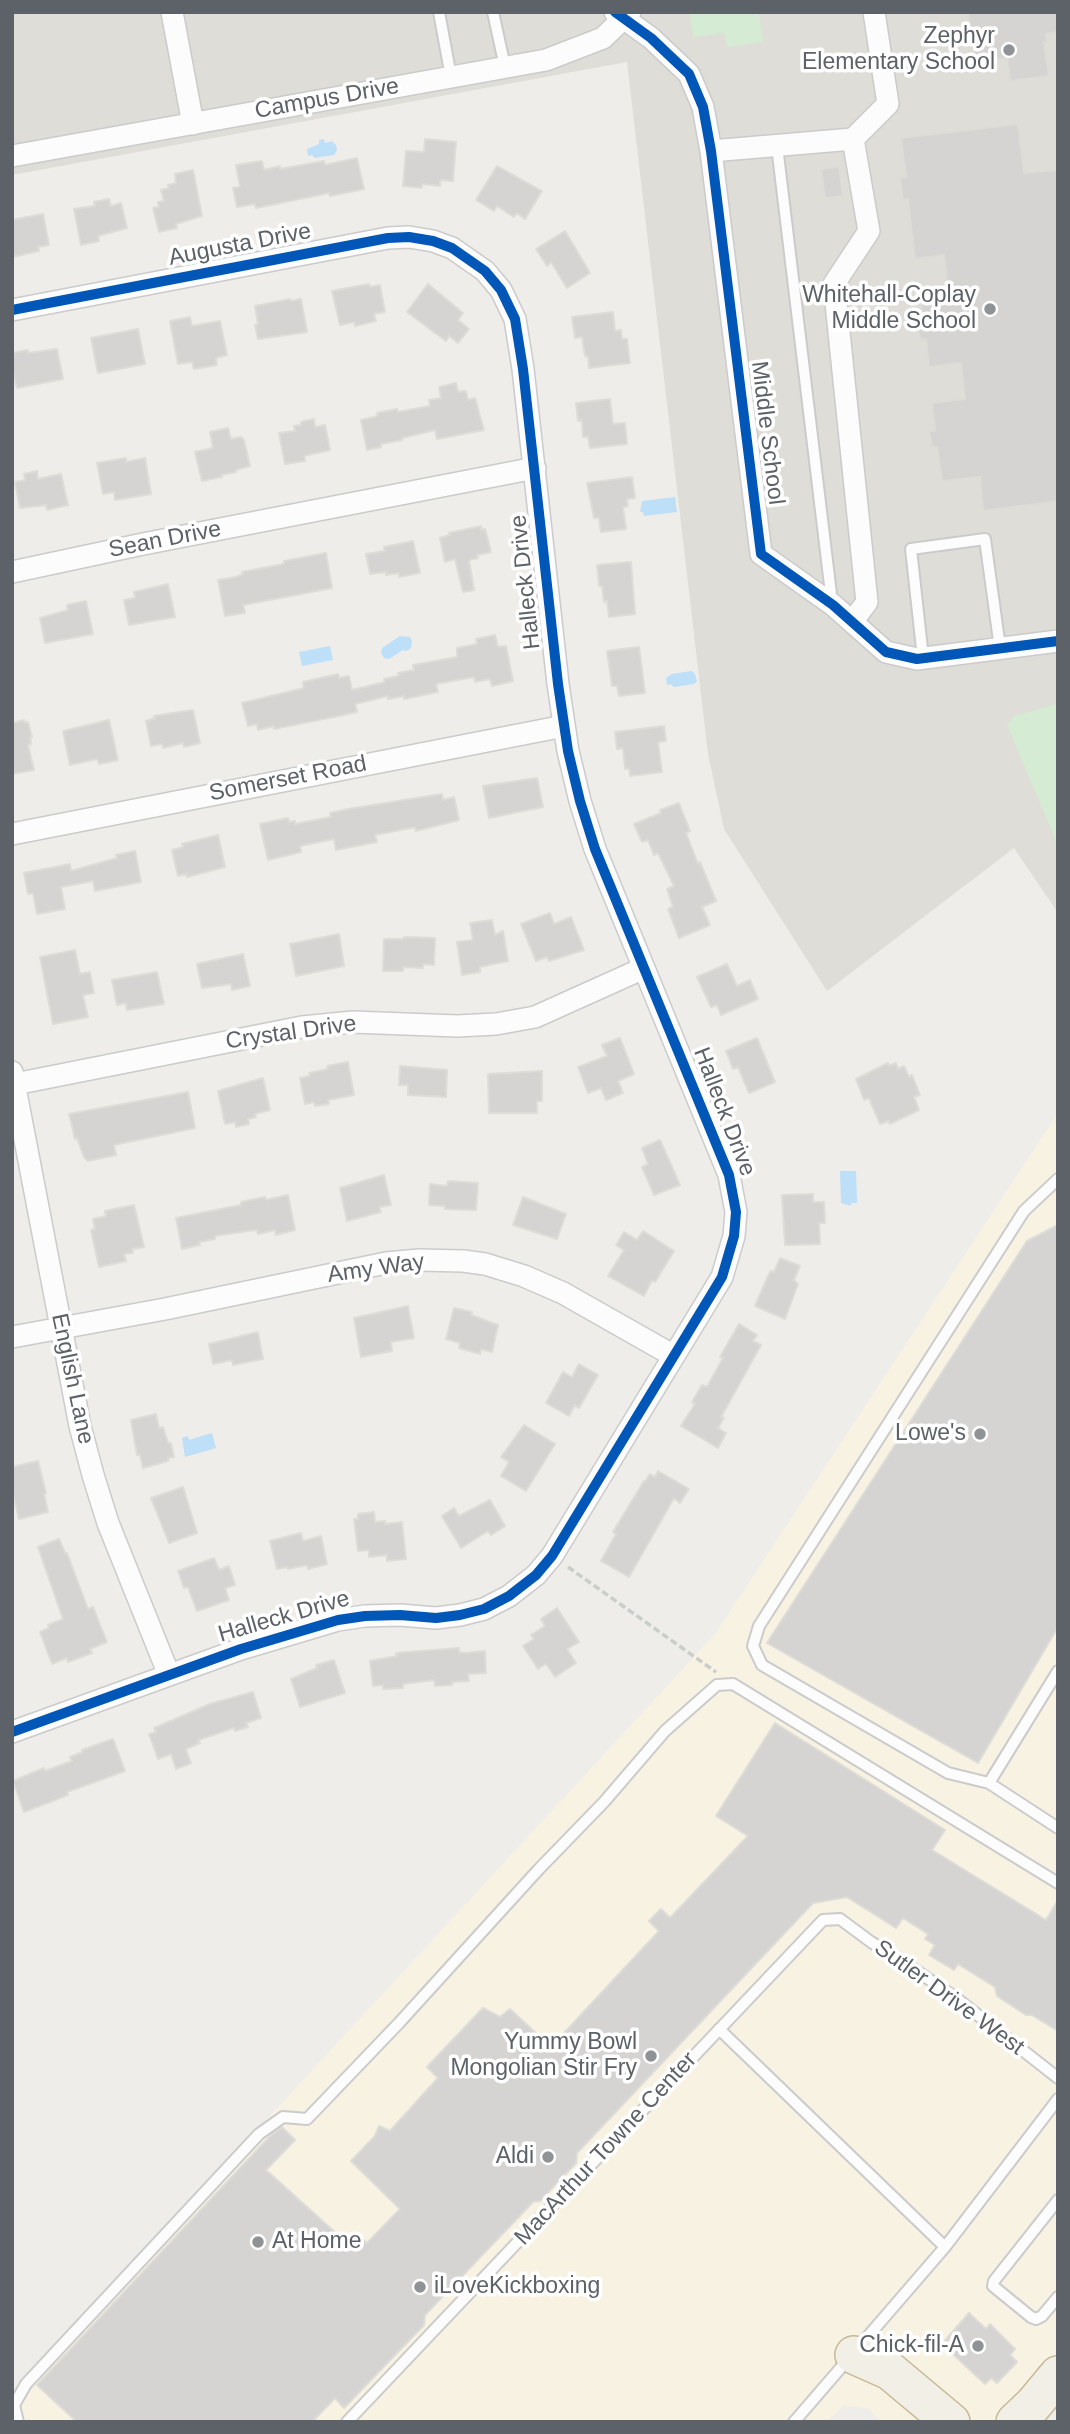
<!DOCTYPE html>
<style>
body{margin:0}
#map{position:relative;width:1070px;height:2434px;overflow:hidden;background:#eeede9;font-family:Helvetica,sans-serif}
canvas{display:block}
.frame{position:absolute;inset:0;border:14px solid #5d6268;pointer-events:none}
</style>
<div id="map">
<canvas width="1070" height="2434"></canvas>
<div class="frame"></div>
</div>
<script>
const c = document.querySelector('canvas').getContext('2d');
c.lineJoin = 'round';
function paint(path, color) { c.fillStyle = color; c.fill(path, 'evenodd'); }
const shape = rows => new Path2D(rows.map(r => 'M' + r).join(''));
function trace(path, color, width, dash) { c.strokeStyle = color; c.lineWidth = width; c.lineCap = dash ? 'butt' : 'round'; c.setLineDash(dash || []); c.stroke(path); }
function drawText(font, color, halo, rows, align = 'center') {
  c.font = font + ' Helvetica,sans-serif'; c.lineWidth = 7; c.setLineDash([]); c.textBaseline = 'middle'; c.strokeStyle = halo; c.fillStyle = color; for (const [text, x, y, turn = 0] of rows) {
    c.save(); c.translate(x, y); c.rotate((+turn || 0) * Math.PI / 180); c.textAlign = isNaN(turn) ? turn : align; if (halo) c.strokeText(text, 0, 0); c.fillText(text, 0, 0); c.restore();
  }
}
const commercial = shape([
 [1058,1113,1058,2367,1015,2422,881,2422,868,2408,843,2406,827,2422,12,2422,12,2395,715,1634]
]);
const education = shape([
 [12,12,1058,12,1058,913,1014,848,827,991,724,829,708,754,627,62,12,175]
]);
const green = shape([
 [689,12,759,12,763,42,727,47,724,33,693,37],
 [1058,704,1058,846,1007,725,1014,716]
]);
const water = shape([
 [324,139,325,143,332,141,336,145,337,150,334,155,315,158,312,155,308,156,307,149,319,144,319,140],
 [675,497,677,512,644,516,643,512,640,512,642,501],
 [400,636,410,637,412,641,411,648,406,651,403,650,389,659,384,658,381,653,382,648],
 [330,646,333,660,302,666,299,652],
 [692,671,695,674,697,681,694,684,674,687,670,684,667,685,666,678,672,674],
 [840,1171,856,1171,857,1203,851,1203,851,1206,841,1203],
 [212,1433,216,1448,185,1457,182,1438,188,1436,189,1440]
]);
const building = shape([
 [968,12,1058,12,1058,32,1046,34,1047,42,1044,42,1049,76,1010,81,1007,58,975,63,968,12],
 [1018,124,1024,173,1058,170,1058,501,983,511,980,477,942,481,937,447,932,447,929,431,935,431,932,403,965,399,961,363,929,367,926,339,920,340,917,324,923,323,920,295,948,291,944,255,915,259,908,199,903,200,900,178,906,177,901,138,1018,124],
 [425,139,456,142,453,181,440,180,440,186,422,184,422,188,403,186,406,151,424,152,425,139],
 [357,158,364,189,330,196,329,193,256,208,255,204,237,207,233,188,240,187,236,165,262,161,264,170,280,166,280,169,324,161,325,165,357,158],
 [497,166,542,191,525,219,517,213,514,217,497,206,494,211,476,200,497,166],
 [839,167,843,196,825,198,821,169,839,167],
 [193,170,202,216,176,224,177,228,159,232,153,208,159,207,158,202,164,201,161,190,169,188,168,185,176,183,175,174,193,170],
 [109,199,111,206,121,203,127,228,98,236,99,241,81,245,74,209,95,206,94,202,109,199],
 [43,214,49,245,38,247,39,251,12,257,12,220,43,214],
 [565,231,590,273,567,288,551,262,547,266,536,249,565,231],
 [369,284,370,287,380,285,385,312,374,314,376,321,355,326,354,322,340,325,332,291,369,284],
 [428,284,463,313,458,320,469,329,458,343,449,336,446,341,407,312,428,284],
 [290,299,291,301,301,299,307,332,258,339,255,325,258,324,255,306,290,299],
 [613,312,615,331,621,330,622,339,627,339,630,363,589,368,588,356,585,356,582,337,575,338,572,317,613,312],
 [190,317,192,326,220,321,227,355,216,358,217,365,194,369,192,362,178,364,170,321,190,317],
 [138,329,145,364,98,373,91,338,138,329],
 [57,349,63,379,17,388,12,369,12,353,28,350,28,353,57,349],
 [456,383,458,392,466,391,468,400,475,398,484,430,437,439,435,430,402,438,402,440,381,444,381,447,367,450,361,420,378,416,377,413,397,409,398,412,430,406,429,400,441,398,439,387,456,383],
 [610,399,613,424,625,423,627,444,590,448,588,437,583,437,582,420,578,421,576,403,610,399],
 [314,419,315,427,325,425,330,450,304,456,305,461,285,464,279,433,295,431,294,426,301,425,301,422,314,419],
 [228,428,231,439,241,437,244,440,250,466,236,470,236,472,221,475,222,477,202,481,195,452,213,448,210,432,228,428],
 [126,458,126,462,145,458,151,494,115,500,114,492,103,494,97,463,126,458],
 [37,471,38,479,61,474,68,505,47,510,46,505,20,508,15,482,25,480,24,474,37,471],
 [632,477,635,498,627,499,628,506,623,507,626,529,601,532,599,518,594,518,587,483,632,477],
 [481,526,481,530,485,529,491,552,477,555,478,558,469,560,474,590,463,592,455,559,445,562,440,538,450,535,449,533,481,526],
 [413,541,420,573,399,577,399,573,386,575,386,572,370,574,366,554,385,551,384,547,413,541],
 [326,553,332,588,243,605,245,613,225,616,218,580,236,577,243,574,242,572,284,564,284,561,326,553],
 [631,562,635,614,609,617,607,601,604,602,602,586,599,586,597,565,631,562],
 [168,584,175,617,129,625,124,600,135,598,134,592,168,584],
 [86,601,93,634,45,643,40,618,68,610,67,605,86,601],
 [495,635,498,647,506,646,513,681,492,686,490,679,475,682,474,677,436,684,438,692,404,699,404,696,388,699,388,696,355,704,357,712,329,718,274,729,274,726,258,730,257,724,248,726,242,703,304,688,303,682,338,674,339,678,349,676,352,690,385,682,384,679,399,676,398,673,414,670,413,665,457,657,457,648,477,644,476,639,495,635],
 [639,647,645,693,619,696,617,686,612,686,607,651,639,647],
 [193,710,200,743,184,747,183,743,163,748,162,744,151,746,146,721,155,718,154,716,193,710],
 [24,720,25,723,28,722,32,737,30,737,31,744,28,745,34,770,12,774,12,723,24,720],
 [109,720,118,760,99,764,97,759,70,765,63,731,109,720],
 [664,726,666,741,658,742,662,772,630,776,629,768,625,769,623,748,617,749,615,732,664,726],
 [537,778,543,807,489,818,483,786,537,778],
 [442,794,443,800,454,797,459,820,416,831,415,827,375,835,377,842,336,850,334,839,300,846,301,852,268,860,260,824,288,818,289,822,295,821,295,824,331,817,330,813,348,809,442,794],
 [679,803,690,831,686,833,698,864,700,862,716,901,702,907,710,925,679,938,668,909,673,907,667,889,674,886,658,853,654,855,648,840,642,842,634,824,661,813,660,810,679,803],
 [218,835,225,867,187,877,187,874,178,876,172,850,183,847,182,844,218,835],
 [135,851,141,882,95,891,93,881,61,887,65,909,37,914,33,893,28,894,24,873,70,864,71,871,117,858,116,855,135,851],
 [550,913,554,924,571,917,584,950,549,961,547,957,536,961,521,924,550,913],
 [492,920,495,935,503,931,508,961,480,967,480,972,462,975,457,942,473,940,470,923,492,920],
 [339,934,344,966,296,976,290,944,339,934],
 [404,937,435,938,434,965,423,964,423,968,403,967,403,971,383,971,384,939,403,939,404,937],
 [75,950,80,974,90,972,94,993,83,995,88,1017,53,1024,40,957,75,950],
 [243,954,250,986,232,990,231,984,202,988,197,964,243,954],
 [727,964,737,986,750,980,758,999,721,1015,717,1005,711,1007,697,977,727,964],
 [157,972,164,1004,127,1010,126,1003,117,1005,112,980,157,972],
 [620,1038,634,1074,618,1081,623,1093,606,1100,601,1088,588,1093,578,1067,607,1056,602,1045,620,1038],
 [757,1038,775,1082,749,1093,738,1067,733,1069,726,1051,757,1038],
 [348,1062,354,1095,328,1100,329,1104,315,1106,314,1102,305,1104,300,1078,310,1076,309,1073,328,1069,327,1066,348,1062],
 [888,1063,889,1066,896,1063,898,1069,904,1066,909,1077,912,1075,920,1095,914,1097,919,1110,890,1124,889,1121,880,1124,869,1098,864,1100,856,1079,888,1063],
 [400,1066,447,1070,446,1097,408,1095,408,1085,399,1085,400,1066],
 [542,1071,542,1101,537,1101,537,1113,489,1113,488,1074,542,1071],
 [263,1078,270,1110,255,1114,256,1117,248,1119,249,1124,236,1127,235,1122,225,1124,218,1091,263,1078],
 [188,1092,195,1128,114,1145,116,1155,88,1161,84,1157,77,1138,75,1139,69,1114,188,1092],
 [660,1140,680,1185,654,1195,642,1167,648,1164,642,1148,660,1140],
 [384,1175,391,1205,379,1207,381,1212,347,1221,340,1188,384,1175],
 [448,1181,478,1183,476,1210,445,1209,445,1206,429,1205,430,1184,447,1186,448,1181],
 [813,1194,813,1202,824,1202,825,1223,819,1223,820,1244,785,1245,782,1195,813,1194],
 [288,1195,295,1230,276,1235,275,1230,258,1234,257,1230,247,1231,215,1236,215,1239,199,1242,200,1245,182,1249,176,1218,241,1205,241,1202,265,1197,266,1200,288,1195],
 [523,1197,566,1214,557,1239,513,1225,523,1197],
 [134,1205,144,1247,132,1249,133,1253,124,1254,126,1261,99,1267,91,1230,95,1229,93,1219,106,1216,105,1211,134,1205],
 [1058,1225,1058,1627,978,1763,767,1643,1027,1241,1058,1225],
 [643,1231,674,1251,655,1282,652,1280,644,1296,608,1276,624,1250,616,1245,624,1232,637,1240,643,1231],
 [780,1258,800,1266,794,1280,798,1284,785,1319,755,1306,768,1276,771,1271,774,1272,780,1258],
 [408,1306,414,1338,391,1342,392,1351,361,1357,354,1318,408,1306],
 [454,1308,472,1312,471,1315,498,1325,492,1352,481,1349,480,1354,459,1348,460,1343,446,1339,454,1308],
 [739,1324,757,1335,753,1341,761,1345,721,1417,724,1418,718,1428,726,1433,718,1448,681,1426,695,1404,692,1402,702,1385,707,1387,723,1358,720,1357,739,1324],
 [258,1332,263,1359,233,1365,232,1360,213,1364,209,1344,258,1332],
 [579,1364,598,1375,579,1408,575,1405,569,1416,546,1403,563,1372,572,1377,579,1364],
 [156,1414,159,1428,163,1427,168,1443,171,1443,174,1457,168,1458,168,1461,143,1468,140,1455,137,1455,131,1420,156,1414],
 [524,1425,555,1444,526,1491,501,1476,509,1462,501,1457,524,1425],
 [38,1461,46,1493,44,1494,48,1512,19,1519,12,1490,12,1467,38,1461],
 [658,1471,689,1489,680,1503,674,1498,629,1577,601,1561,616,1534,613,1532,644,1481,645,1482,650,1474,655,1477,658,1471],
 [183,1487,197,1533,169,1543,151,1498,183,1487],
 [490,1500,505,1526,491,1535,488,1531,461,1548,442,1516,454,1508,459,1516,490,1500],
 [374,1512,375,1522,385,1521,385,1524,402,1522,406,1559,387,1561,387,1555,369,1557,369,1550,358,1551,354,1519,358,1519,358,1514,374,1512],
 [301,1533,303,1541,321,1536,327,1564,308,1569,307,1565,288,1569,288,1567,277,1569,270,1541,301,1533],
 [59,1539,65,1553,67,1553,88,1609,93,1607,107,1642,90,1649,92,1653,68,1662,67,1658,52,1664,40,1632,49,1628,48,1625,63,1619,38,1547,59,1539],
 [214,1558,219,1570,229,1566,235,1585,225,1588,229,1600,197,1611,188,1587,184,1588,178,1571,214,1558],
 [557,1608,579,1642,567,1649,576,1663,555,1677,546,1664,538,1669,523,1646,534,1639,531,1635,545,1626,541,1619,557,1608],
 [459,1648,459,1652,466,1653,485,1651,486,1673,468,1674,469,1681,452,1682,452,1685,435,1686,434,1680,403,1684,403,1688,383,1689,383,1685,373,1686,370,1661,397,1656,396,1653,459,1648],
 [334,1660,345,1693,300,1707,291,1679,317,1668,316,1665,334,1660],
 [253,1692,261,1718,246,1723,248,1727,235,1731,234,1728,198,1740,200,1743,186,1749,191,1763,176,1769,171,1754,158,1759,149,1734,156,1732,154,1728,210,1704,253,1692],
 [775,1723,945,1830,932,1850,1046,1920,1058,1900,1058,2031,1032,2015,1026,2015,997,1996,995,1987,958,1964,954,1970,929,1955,935,1945,925,1939,928,1934,903,1918,896,1928,847,1897,813,1903,577,2153,576,2163,540,2201,533,2202,425,2315,424,2325,344,2408,335,2398,312,2422,77,2422,37,2385,271,2135,282,2127,295,2140,266,2170,348,2244,358,2235,367,2243,400,2209,351,2161,375,2136,379,2126,390,2131,438,2078,427,2067,483,2008,500,2017,510,2009,551,2047,659,1931,649,1921,661,1909,670,1918,748,1836,716,1816,775,1723],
 [113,1739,125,1771,67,1792,68,1795,24,1812,13,1781,44,1768,45,1771,72,1761,70,1757,83,1752,82,1750,113,1739],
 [969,2313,986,2329,990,2324,1015,2349,1010,2355,1017,2362,997,2383,991,2378,985,2384,942,2344,969,2313]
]);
const path = shape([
 [568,1567,716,1672]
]);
const service = shape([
 [439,12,451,77],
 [493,12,505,67],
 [777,146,832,602],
 [923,658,911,549,985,539,1000,648],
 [1058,1671,989,1783,1058,1828],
 [989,1783,948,1773,762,1665,753,1646,759,1626,1024,1211,1058,1179],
 [719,2029,945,2247],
 [1058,2200,994,2281,993,2286,1031,2317,1036,2319,1042,2316,1058,2297],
 [18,2422,14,2405,26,2384,259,2134,283,2117,307,2119,399,2023,539,1869,604,1802,665,1731,717,1685,733,1684,1058,1883],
 [347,2422,823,1920,840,1919,871,1942,911,1967,956,1998,1058,2078],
 [794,2422,945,2247,1058,2099]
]);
const minor = shape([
 [172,12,193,124],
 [615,12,651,38,689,74,703,107,711,151,761,554,833,605,886,652,917,659,1058,641],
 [711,151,853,139,888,104,874,12],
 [12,156,546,60,603,38,630,12],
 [12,310,388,238,409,237,433,241,452,248,485,271,501,290,515,319,523,369,558,684,568,751,580,801,595,849,729,1175,736,1212,734,1236,722,1277,552,1556,536,1575,509,1596,484,1609,460,1615,436,1618,400,1615,365,1616,338,1620,241,1649,12,1732],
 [12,572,143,544,535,468],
 [852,622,867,602,834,284,869,231,853,139],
 [12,834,564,726],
 [12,1072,80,1426,93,1475,108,1523,169,1675],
 [15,1084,302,1027,353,1022,457,1026,496,1024,535,1017,644,968],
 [12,1337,165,1309,386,1263,419,1260,463,1261,485,1264,524,1276,563,1293,674,1356]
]);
const trunk = shape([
 [854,2355,890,2371,951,2422],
 [1015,2422,1033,2405,1058,2375]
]);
const cycleway = shape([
 [615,12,651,38,689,74,703,107,711,151,761,554,833,605,886,652,917,659,1058,641],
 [12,310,388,238,409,237,433,241,452,248,485,271,501,290,515,319,523,369,558,684,568,751,580,801,595,849,729,1175,736,1212,734,1236,722,1277,552,1556,536,1575,509,1596,484,1609,460,1615,436,1618,400,1615,365,1616,338,1620,241,1649,12,1732]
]);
const markers = [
 [1009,50,7,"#909395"],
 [990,309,7,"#909395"],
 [980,1434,7,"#909395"],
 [651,2056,7,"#909395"],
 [548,2157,7,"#909395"],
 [258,2242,7,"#909395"],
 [420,2287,7,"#909395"],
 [978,2346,7,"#909395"]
];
const poiNames = [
 ["Zephyr",995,37],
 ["Elementary School",995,63],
 ["Whitehall-Coplay",976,296],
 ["Middle School",976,322],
 ["Lowe's",966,1434],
 ["Yummy Bowl",637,2043],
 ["Mongolian Stir Fry",637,2069],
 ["Aldi",534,2157],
 ["At Home",272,2242,"left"],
 ["iLoveKickboxing",434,2287,"left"],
 ["Chick-fil-A",964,2346]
];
const streetNames = [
 ["Campus Drive",327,99,-10],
 ["Augusta Drive",240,245,-11],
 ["Middle School",767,433,83],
 ["Sean Drive",165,540,-11],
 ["Halleck Drive",526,582,-96],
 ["Somerset Road",288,779,-11],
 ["Crystal Drive",291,1033,-8],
 ["Halleck Drive",724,1112,69],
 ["Amy Way",376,1269,-8],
 ["English Lane",72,1379,78],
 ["Halleck Drive",284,1617,-16],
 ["Sutler Drive West",949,1998,36],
 ["MacArthur Towne Center",606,2149,-47]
];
paint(commercial, '#f7f2e2');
paint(education, '#dfddd7');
paint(green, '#d5ebd3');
paint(water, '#bddff8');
paint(building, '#d5d4d2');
trace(building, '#dedcd7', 2);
trace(service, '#cbcbcb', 14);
trace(minor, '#cbcbcb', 24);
trace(trunk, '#c7b895', 40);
trace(path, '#c9cecb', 3.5, [7, 3.5]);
trace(service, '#fcfcfc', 10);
trace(minor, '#fcfcfc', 21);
trace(trunk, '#f2f0e6', 37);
trace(cycleway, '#0057b8', 10);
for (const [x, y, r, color] of markers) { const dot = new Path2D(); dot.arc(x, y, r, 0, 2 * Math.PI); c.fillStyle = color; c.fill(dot); trace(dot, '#fff', 2.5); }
drawText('23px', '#5d6268', '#fff', poiNames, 'right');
drawText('23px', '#5d6268', '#fff', streetNames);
</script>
